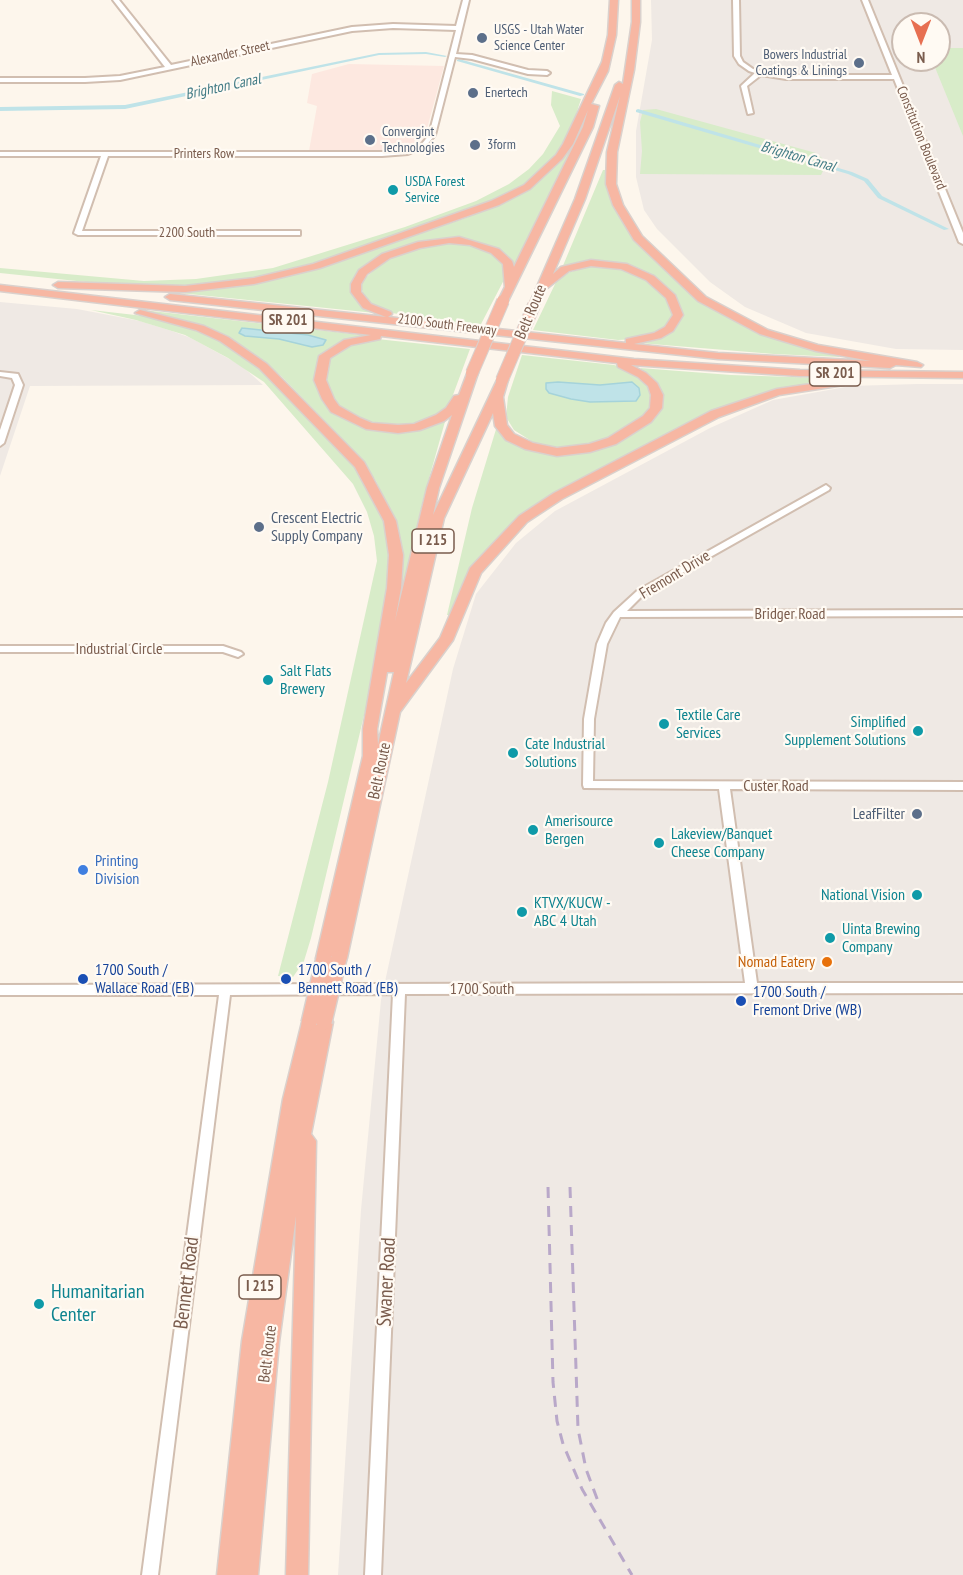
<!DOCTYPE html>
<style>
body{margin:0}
#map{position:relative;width:963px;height:1575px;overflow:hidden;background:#fdf6ec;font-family:"PT Sans Narrow",sans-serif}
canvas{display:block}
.north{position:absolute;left:891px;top:12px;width:60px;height:60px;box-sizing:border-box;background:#fffaf3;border:2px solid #cabbb1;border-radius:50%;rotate:180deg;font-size:16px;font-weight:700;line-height:24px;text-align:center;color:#7a5c4d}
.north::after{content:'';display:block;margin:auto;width:21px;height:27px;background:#e76f51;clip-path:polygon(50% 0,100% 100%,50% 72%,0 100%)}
</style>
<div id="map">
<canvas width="963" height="1575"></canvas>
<div class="north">N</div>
</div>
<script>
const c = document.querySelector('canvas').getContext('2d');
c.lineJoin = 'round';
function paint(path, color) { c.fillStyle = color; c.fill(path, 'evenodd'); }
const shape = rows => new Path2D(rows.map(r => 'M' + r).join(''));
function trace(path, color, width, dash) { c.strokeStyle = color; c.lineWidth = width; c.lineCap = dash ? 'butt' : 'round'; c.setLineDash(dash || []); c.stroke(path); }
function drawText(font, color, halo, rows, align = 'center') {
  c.font = font + ' "PT Sans Narrow",sans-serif'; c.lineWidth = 4.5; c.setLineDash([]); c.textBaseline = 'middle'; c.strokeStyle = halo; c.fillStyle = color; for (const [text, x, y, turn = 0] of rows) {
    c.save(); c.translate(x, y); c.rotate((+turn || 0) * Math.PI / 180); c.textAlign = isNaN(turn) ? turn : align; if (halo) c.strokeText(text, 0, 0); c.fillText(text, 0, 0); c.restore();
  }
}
const commercial = shape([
 [349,64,444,66,424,140,401,150,309,151,317,106,307,103,312,74]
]);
const industrial = shape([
 [651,0,963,0,963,350,896,349,806,333,745,307,710,282,657,229,644,210,636,177,636,131,652,40],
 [903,24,939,24,939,60,903,60],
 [0,302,77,309,140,321,172,331,191,338,242,366,263,385,30,386,0,476],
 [917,384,963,384,963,1575,338,1575,361,1210,381,1000,453,669,476,594,516,543,555,511,710,428,773,400,851,386]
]);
const green = shape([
 [939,48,963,48,963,136,932,60,939,60],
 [552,91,581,99,567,143,537,177,504,198,309,266,257,279,207,285,167,287,115,285,0,273,0,268,144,281,196,279,273,268,405,227,476,201,509,184,529,169,543,154,560,126,551,105],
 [656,109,816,153,823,159,825,167,821,175,640,174,642,151,640,122,643,110],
 [575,139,578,139,551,198,515,264,511,264,503,253,494,247,467,239,429,240,398,250,357,279,363,306,375,313,160,291,205,289,331,263,463,219,496,206,535,184,560,161],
 [603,170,606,170,617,211,625,226,660,266,697,299,756,331,841,355,839,357,774,354,639,343,659,338,676,326,668,288,647,272,623,264,562,268],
 [444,242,478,245,502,259,506,276,480,326,385,312,377,309,364,297,361,286,364,279,383,262,408,250],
 [593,266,634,270,663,291,674,314,664,328,636,339,618,340,533,330,556,282,570,272],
 [91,310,144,316,196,330,218,339,262,366,355,463,375,492,393,546,377,661,311,938,304,961,293,977,278,976,328,782,377,561,374,536,367,512,353,484,264,382,228,358,185,335,136,320],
 [143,310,370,336,357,339,319,364,334,410,356,425,384,431,446,418,423,500,398,607,401,580,395,522,376,481,355,452,281,376,253,353,204,327],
 [377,339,470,349,450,403,443,411,414,425,400,426,367,424,342,410,334,400,324,379,328,360,353,344],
 [522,355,614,365,633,370,651,386,653,411,603,443,555,449,536,444,514,430,506,417,508,397],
 [640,368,731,375,852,379,801,386,735,405,578,484,499,541,451,615,447,615,472,508,497,426,543,452,611,445,648,424,661,409,661,388]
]);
const water = shape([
 [242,328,308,335,326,340,323,345,312,347,279,339,245,336,239,333,242,328],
 [558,382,600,385,632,382,639,388,640,395,636,401,590,402,571,399,549,393,546,389,546,383,558,382]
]);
const canal = shape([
 [426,52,447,56,445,57,426,54,379,55,125,109,0,111,0,107,125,105,379,53,426,52],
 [459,59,584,94,584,95,580,96,457,61,457,60,459,59],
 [638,109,852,172,868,179,882,196,949,229,944,230,878,198,864,181,848,174,636,112,636,110,638,109]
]);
const minor = shape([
 [113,0,119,0,171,65,352,27,393,24,456,26,463,0,469,0,456,54,472,55,528,70,547,71,550,73,547,75,528,74,472,59,455,57,435,135,425,147,408,154,382,156,108,156,82,231,300,231,300,235,78,235,74,233,101,156,0,156,0,152,382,152,407,150,421,145,429,135,456,30,393,28,352,31,120,80,85,82,0,82,0,78,85,78,120,76,165,67,113,0],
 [733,0,739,0,740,56,743,62,753,69,769,73,786,75,892,75,862,0,868,0,963,233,963,244,959,242,894,79,786,79,761,75,747,86,753,113,748,114,741,86,755,73,749,71,739,64,734,56,733,0],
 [0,372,18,374,23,385,4,443,0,446,0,430,15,385,12,378,0,376,0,372],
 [826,485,830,488,829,490,643,595,627,611,963,610,963,616,620,617,607,644,594,719,593,781,963,782,963,790,730,789,757,983,963,983,963,993,405,994,381,1575,365,1575,393,994,230,995,158,1575,142,1575,219,995,0,995,0,985,745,983,719,789,584,788,583,785,584,719,597,644,606,623,614,612,637,591,826,485],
 [0,646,223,646,241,652,243,654,238,657,223,652,0,652,0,646]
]);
const highway = shape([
 [610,0,618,0,616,35,608,71,591,104,599,106,593,127,507,303,499,303,498,301,505,287,503,264,491,253,470,245,449,243,420,248,390,258,367,274,361,284,361,292,371,304,391,312,392,314,388,317,626,343,626,339,654,333,665,327,673,315,666,298,646,280,621,269,591,266,569,271,546,289,538,307,530,307,529,305,575,199,615,85,619,82,623,84,632,22,632,0,640,0,640,22,634,70,617,152,616,184,623,205,642,236,706,297,768,330,818,345,917,362,923,365,921,367,896,365,890,368,718,359,170,300,165,297,170,294,386,317,363,308,351,292,351,284,359,270,382,254,418,242,459,237,499,249,512,261,514,267,583,127,588,110,573,144,562,159,530,189,499,205,320,268,254,284,185,292,58,288,53,285,58,282,185,286,254,278,313,264,491,201,524,185,556,155,563,144,602,62,608,35,610,0],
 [620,96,607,152,606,184,613,205,634,240,698,301,760,334,816,351,871,361,718,353,634,344,661,338,673,331,683,315,675,295,654,276,627,264,591,260,561,267,553,274,585,199,620,96],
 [0,285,634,359,800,370,963,372,963,378,800,376,631,365,646,373,657,383,663,395,662,408,651,422,616,444,590,452,557,456,525,449,506,440,495,426,493,413,444,518,406,683,440,638,470,568,519,516,554,493,711,411,777,389,844,379,850,382,844,385,779,395,719,417,562,499,527,522,481,573,453,640,400,712,347,958,345,963,339,965,332,960,324,965,318,963,316,958,363,756,363,729,387,588,389,555,384,521,355,467,259,368,220,341,196,330,135,313,140,310,204,326,228,337,267,364,364,462,396,521,403,555,401,588,395,621,427,488,452,415,444,421,420,430,398,433,366,429,331,412,322,399,314,380,319,356,344,340,371,335,0,291,0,285],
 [381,336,617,363,618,367,638,377,648,386,651,395,650,408,643,416,608,438,589,444,557,448,533,443,514,434,507,425,503,397,508,380,506,378,498,378,433,515,439,488,478,373,472,370,468,371,459,395,454,396,446,408,436,415,414,424,398,425,372,423,360,418,339,406,334,399,326,380,330,358,351,345,380,339,381,336],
 [387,672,394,672,378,745,377,729,387,672],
 [324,1014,330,1017,333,1022,311,1134,316,1141,308,1575,286,1575,296,1216,279,1342,258,1575,217,1575,242,1341,283,1099,303,1018,309,1015,316,1020,318,1017,324,1014]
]);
const rail = shape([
 [548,1187,553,1382,557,1421,563,1444,582,1489,632,1575],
 [570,1187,578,1429,586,1469,599,1504]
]);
const highwayBridgeFar1 = shape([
 [472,373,503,301],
 [502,380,534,305]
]);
const highwayBridge = shape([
 [324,1022,339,958],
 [309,1023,324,958]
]);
const markers = [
 [482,38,6,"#5c6f8a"],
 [859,63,6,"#5c6f8a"],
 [473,93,6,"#5c6f8a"],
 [370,140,6,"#5c6f8a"],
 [475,145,6,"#5c6f8a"],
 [393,190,6,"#0f9aa8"],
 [259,527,6,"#5c6f8a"],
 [268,680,6,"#0f9aa8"],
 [664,724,6,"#0f9aa8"],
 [918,731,6,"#0f9aa8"],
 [513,753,6,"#0f9aa8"],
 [917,814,6,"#5c6f8a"],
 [533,830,6,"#0f9aa8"],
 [659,843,6,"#0f9aa8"],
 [83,870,6,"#3f7fe0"],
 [917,895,6,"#0f9aa8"],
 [522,912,6,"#0f9aa8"],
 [830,938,6,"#0f9aa8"],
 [827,962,6,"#e8710a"],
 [83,979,6,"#1a4fb4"],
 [286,979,6,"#1a4fb4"],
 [741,1001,6,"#1a4fb4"],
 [39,1304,6,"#0f9aa8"]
];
const farServicenames = [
 ["USGS - Utah Water",494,30],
 ["Science Center",494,46],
 ["Bowers Industrial",847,55,"right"],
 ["Coatings & Linings",847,71,"right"],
 ["Enertech",485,93],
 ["Convergint",382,132],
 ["Technologies",382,148],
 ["3form",487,145]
];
const farStreetnames = [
 ["Alexander Street",230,54,-12],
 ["Constitution Boulevard",921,138,68],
 ["Printers Row",204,154],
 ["2200 South",187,233],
 ["2100 South Freeway",447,325,7]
];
const farCulturenames = [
 ["USDA Forest",405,182],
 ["Service",405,198]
];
const farWaternames = [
 ["Brighton Canal",223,87,-12],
 ["Brighton Canal",798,157,16]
];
const shields = [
 [288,321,51],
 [835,374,51],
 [433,541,42],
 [260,1287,42]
];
const shieldNames = [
 ["SR 201",288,321],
 ["SR 201",835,374],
 ["I 215",433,541],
 ["I 215",260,1287]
];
const streetNames = [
 ["Belt Route",531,312,-67],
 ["Fremont Drive",675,575,-31],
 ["Bridger Road",790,614],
 ["Industrial Circle",119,649],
 ["Belt Route",380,771,-78],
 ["Custer Road",776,786],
 ["1700 South",482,989],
 ["Belt Route",268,1354,-83]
];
const serviceNames = [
 ["Crescent Electric",271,518],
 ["Supply Company",271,536],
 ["LeafFilter",905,814,"right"]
];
const cultureNames = [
 ["Salt Flats",280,671],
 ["Brewery",280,689],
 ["Textile Care",676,715],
 ["Services",676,733],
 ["Simplified",906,722,"right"],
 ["Supplement Solutions",906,740,"right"],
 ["Cate Industrial",525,744],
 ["Solutions",525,762],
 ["Amerisource",545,821],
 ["Bergen",545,839],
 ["Lakeview/Banquet",671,834],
 ["Cheese Company",671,852],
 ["National Vision",905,895,"right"],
 ["KTVX/KUCW -",534,903],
 ["ABC 4 Utah",534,921],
 ["Uinta Brewing",842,929],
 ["Company",842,947]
];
const shopNames = [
 ["Printing",95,861],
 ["Division",95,879]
];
const foodNames = [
 ["Nomad Eatery",815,962]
];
const transitNames = [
 ["1700 South /",95,970],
 ["Wallace Road (EB)",95,988],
 ["1700 South /",298,970],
 ["Bennett Road (EB)",298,988],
 ["1700 South /",753,992],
 ["Fremont Drive (WB)",753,1010]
];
const nearStreetnames = [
 ["Swaner Road",387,1282,-87],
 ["Bennett Road",187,1283,-83]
];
const nearCulturenames = [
 ["Humanitarian",51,1292],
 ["Center",51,1315]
];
paint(commercial, '#fde8e0');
paint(industrial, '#efe9e4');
paint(green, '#d8ecc9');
paint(water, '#bfe3e8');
trace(water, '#a5d3da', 1.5);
paint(canal, '#bfe3e8');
trace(minor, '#d1beb0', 4);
trace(highway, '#dad1cd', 3);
paint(minor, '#fff');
paint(highway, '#f7b7a3');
trace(rail, '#b9a8c9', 3, [11, 8]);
trace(highwayBridgeFar1, '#dad1cd', 14, []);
trace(highwayBridge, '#dad1cd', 18, []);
trace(highwayBridgeFar1, '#f7b7a3', 12);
trace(highwayBridge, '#f7b7a3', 15);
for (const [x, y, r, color] of markers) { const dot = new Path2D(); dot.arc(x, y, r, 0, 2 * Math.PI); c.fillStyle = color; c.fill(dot); trace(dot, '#fffaf3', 2); }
drawText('14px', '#4e5e75', '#fffaf3', farServicenames, 'left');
drawText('14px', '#7a5c4d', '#fffaf3', farStreetnames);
drawText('14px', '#0d838f', '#fffaf3', farCulturenames, 'left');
drawText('italic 15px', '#437c86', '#fffaf3', farWaternames);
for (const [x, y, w] of shields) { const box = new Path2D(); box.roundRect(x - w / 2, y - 12, w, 24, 4.5); c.fillStyle = '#fffaf3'; c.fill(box); trace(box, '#7a5c4d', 1.5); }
drawText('bold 15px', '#7a5c4d', null, shieldNames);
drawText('16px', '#7a5c4d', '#fffaf3', streetNames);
drawText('16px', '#4e5e75', '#fffaf3', serviceNames, 'left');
drawText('16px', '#0d838f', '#fffaf3', cultureNames, 'left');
drawText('16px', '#366cbe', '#fffaf3', shopNames, 'left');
drawText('16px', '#c56008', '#fffaf3', foodNames, 'right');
drawText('16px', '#164399', '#fffaf3', transitNames, 'left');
drawText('20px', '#7a5c4d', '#fffaf3', nearStreetnames);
drawText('20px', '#0d838f', '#fffaf3', nearCulturenames, 'left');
</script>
